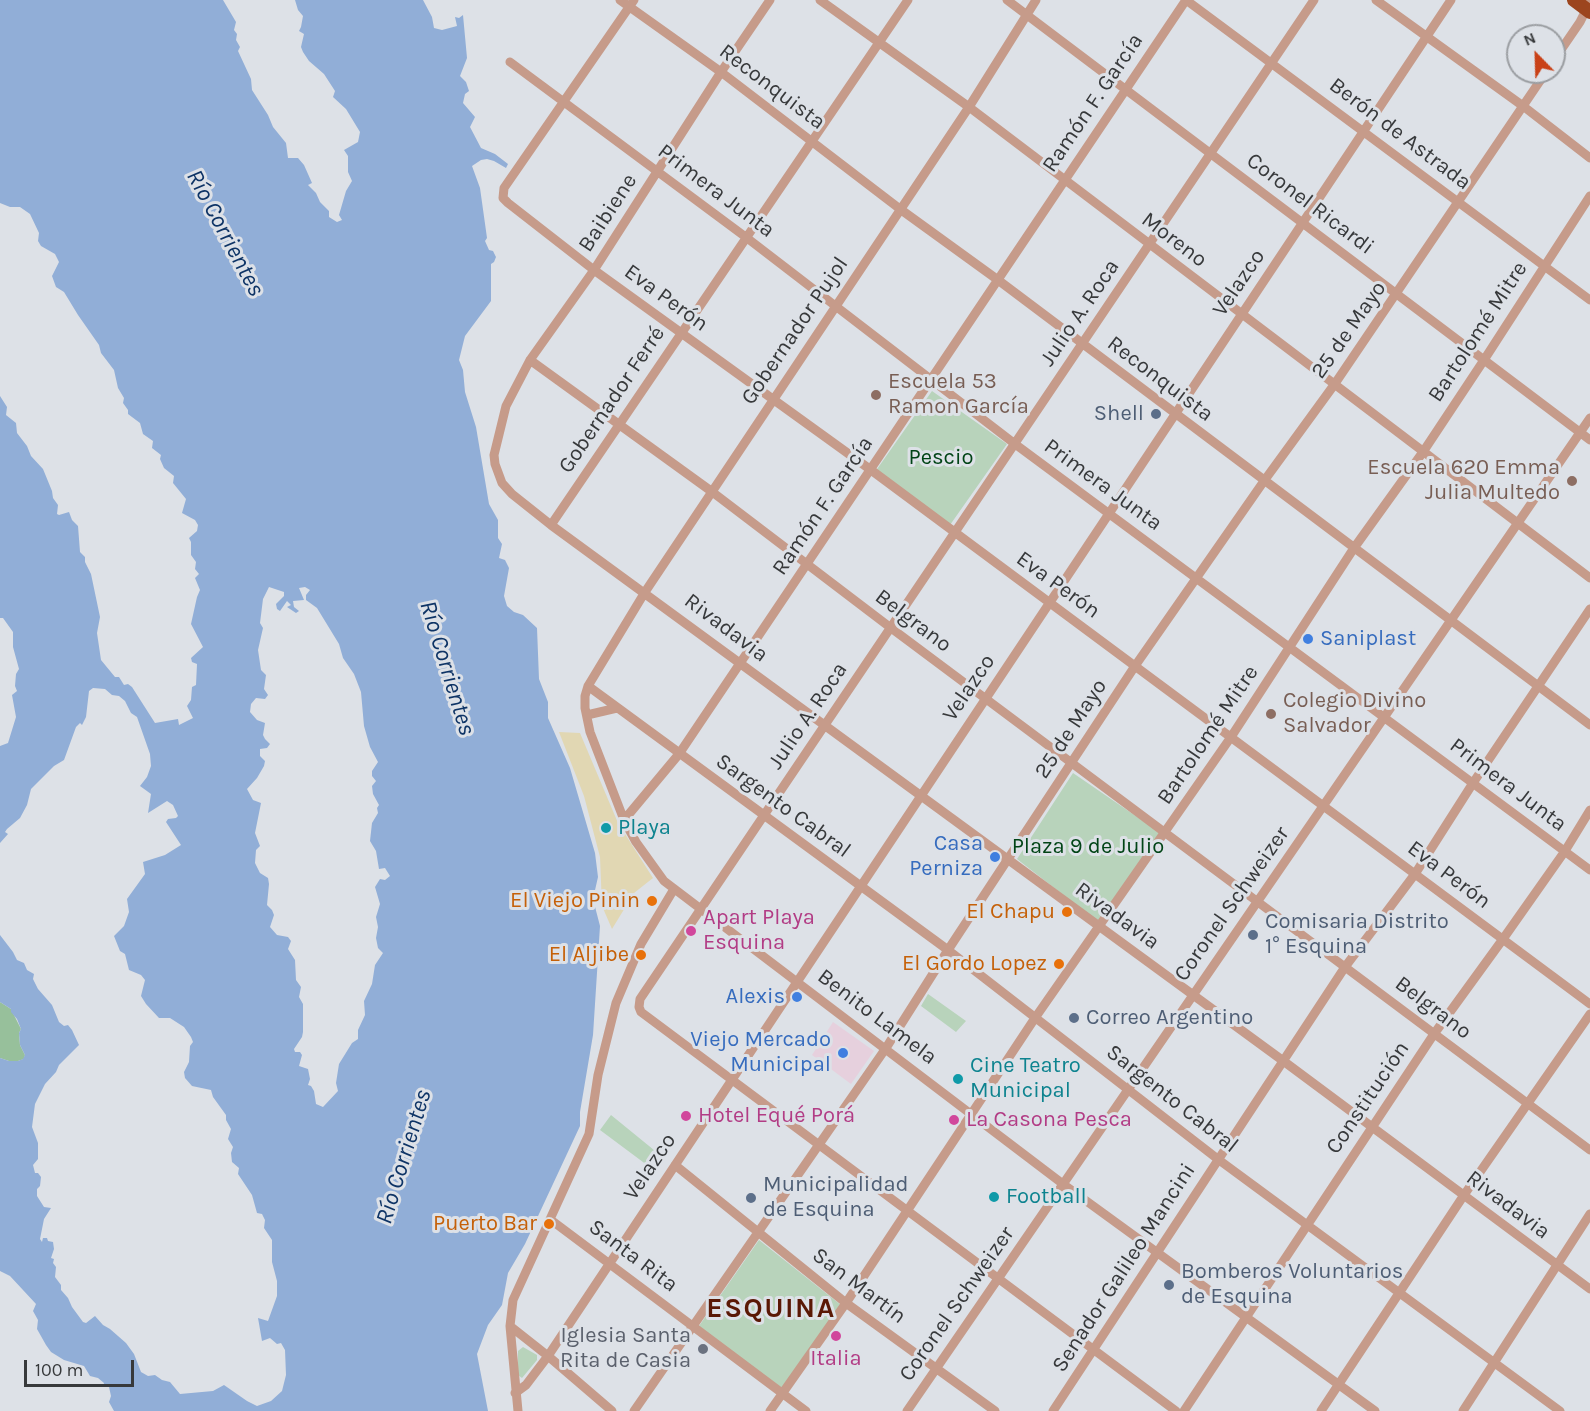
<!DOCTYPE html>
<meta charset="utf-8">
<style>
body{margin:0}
#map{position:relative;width:1590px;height:1411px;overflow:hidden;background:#dde1e7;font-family:Karla,sans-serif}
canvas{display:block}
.north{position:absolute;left:1506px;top:24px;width:60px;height:60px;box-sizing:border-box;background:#dde1e7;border:2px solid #9b9ea2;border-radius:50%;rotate:337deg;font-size:16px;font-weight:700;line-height:24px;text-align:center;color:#37393b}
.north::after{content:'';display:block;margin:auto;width:21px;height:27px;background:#c94117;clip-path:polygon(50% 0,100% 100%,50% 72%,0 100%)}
.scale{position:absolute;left:24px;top:1360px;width:110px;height:27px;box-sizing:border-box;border:3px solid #37393b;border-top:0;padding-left:8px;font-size:18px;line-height:21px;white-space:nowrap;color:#37393b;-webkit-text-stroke:4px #dde1e7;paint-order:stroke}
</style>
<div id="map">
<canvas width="1590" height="1411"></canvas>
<div class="north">N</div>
<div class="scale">100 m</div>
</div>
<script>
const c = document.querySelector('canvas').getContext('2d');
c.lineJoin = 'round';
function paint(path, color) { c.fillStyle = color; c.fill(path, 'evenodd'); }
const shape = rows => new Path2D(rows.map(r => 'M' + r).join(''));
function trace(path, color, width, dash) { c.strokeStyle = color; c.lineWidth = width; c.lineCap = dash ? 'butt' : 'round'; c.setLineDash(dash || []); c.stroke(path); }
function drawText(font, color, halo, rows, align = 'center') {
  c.font = font + ' Karla,sans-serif'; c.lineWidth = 6; c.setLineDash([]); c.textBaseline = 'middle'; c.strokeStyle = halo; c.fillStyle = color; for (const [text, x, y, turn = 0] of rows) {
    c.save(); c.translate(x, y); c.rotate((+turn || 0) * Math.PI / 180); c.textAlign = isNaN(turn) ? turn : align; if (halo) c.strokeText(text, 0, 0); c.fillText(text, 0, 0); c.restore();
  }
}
const commercial = shape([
 [833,1022,874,1051,851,1084,812,1055]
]);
const green = shape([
 [932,391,1007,444,950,525,875,472],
 [1073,773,1162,834,1098,922,1017,859],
 [928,994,966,1021,956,1032,921,1006],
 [611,1115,665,1159,655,1171,600,1130],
 [759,1240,841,1305,781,1389,699,1326],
 [523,1347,537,1355,537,1360,522,1378,518,1375,518,1351]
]);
const forest = shape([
 [0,1002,11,1009,21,1029,19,1033,20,1045,25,1055,24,1059,18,1061,9,1061,0,1058]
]);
const sand = shape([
 [559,732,580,733,618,823,653,878,634,893,612,929,602,906,600,857,584,796]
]);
const water = shape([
 [0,0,223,0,236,22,234,30,237,34,236,40,240,47,238,51,251,79,252,90,268,115,273,127,286,143,288,158,298,158,304,165,312,183,308,185,316,193,320,202,329,211,329,217,337,222,342,220,339,215,346,191,352,181,348,172,348,156,344,150,358,142,360,132,346,109,333,97,335,91,324,74,309,61,303,52,301,47,304,34,299,31,301,27,303,16,298,10,295,0,423,0,432,17,434,28,442,30,457,26,455,17,459,18,463,15,467,58,460,76,466,82,469,91,465,94,463,103,475,117,470,127,481,148,495,154,508,164,506,168,494,161,487,159,481,160,472,166,480,188,487,238,485,241,489,250,493,251,496,257,494,262,491,264,491,301,465,336,459,360,463,370,465,392,476,427,489,504,498,520,498,538,502,544,499,558,505,560,509,568,504,596,507,606,514,612,523,615,537,628,539,679,548,702,548,718,570,768,595,853,598,877,593,899,600,926,593,1035,580,1112,580,1126,525,1244,508,1273,502,1305,488,1325,477,1354,488,1411,114,1411,109,1402,111,1396,109,1387,103,1387,104,1383,98,1378,90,1376,84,1366,64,1360,51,1352,46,1345,37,1329,38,1320,33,1311,36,1304,10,1276,0,1271,0,1058,9,1061,18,1061,23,1059,25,1055,20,1045,19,1033,21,1029,17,1019,11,1012,11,1009,0,1002,0,935,13,952,17,960,24,963,27,970,34,974,33,979,38,989,52,1005,59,1022,64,1026,68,1025,72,1030,79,1045,59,1065,56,1072,45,1084,35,1104,32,1127,38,1143,38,1159,33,1165,35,1173,38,1173,41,1177,40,1186,37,1189,37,1196,44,1207,51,1208,44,1219,40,1239,42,1242,43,1238,47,1238,48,1241,53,1242,54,1249,51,1258,54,1259,53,1263,56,1267,55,1277,61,1285,61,1290,68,1298,72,1307,83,1322,86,1323,95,1316,103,1325,110,1329,126,1343,134,1354,141,1372,148,1376,155,1375,162,1380,170,1382,180,1394,213,1391,224,1385,247,1401,257,1406,271,1401,282,1391,286,1375,285,1350,281,1343,277,1344,270,1338,262,1341,258,1318,268,1321,277,1296,277,1281,272,1262,272,1240,264,1228,265,1220,262,1214,257,1213,252,1195,238,1174,239,1168,232,1162,231,1153,233,1147,228,1139,231,1129,226,1120,226,1115,213,1097,211,1090,192,1086,185,1078,184,1072,189,1062,190,1046,193,1042,191,1037,184,1027,170,1018,159,1018,146,1004,141,996,145,980,141,975,129,970,125,954,120,951,114,936,124,926,129,912,127,899,145,874,143,862,165,855,181,845,166,822,168,819,176,818,178,816,173,805,167,801,148,813,151,794,140,786,147,777,151,766,150,754,137,717,131,713,125,701,119,696,112,695,105,689,93,688,89,691,86,717,82,725,80,723,76,727,64,760,54,766,31,789,27,805,20,818,7,829,5,832,8,834,0,843,0,746,8,743,16,717,12,695,17,691,15,686,16,674,19,669,13,647,13,632,3,618,0,618,0,396,7,407,6,415,16,423,17,433,27,446,31,456,43,469,52,491,53,498,58,505,57,514,59,515,69,512,72,520,78,526,80,552,85,557,85,562,91,574,100,617,97,633,101,660,115,677,119,677,124,685,128,684,132,687,155,723,178,719,179,725,193,718,187,706,191,700,192,687,196,685,197,664,192,662,191,658,203,647,191,624,197,597,200,590,195,578,199,574,195,569,196,562,191,555,191,542,189,538,197,531,198,525,195,520,182,513,186,499,173,483,174,476,164,468,160,459,161,455,152,448,153,441,143,434,140,423,128,414,128,410,123,403,124,398,118,388,114,370,101,353,99,345,78,315,64,292,56,287,52,276,59,262,55,254,41,246,38,241,39,233,30,214,20,207,10,207,0,203],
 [269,587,284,592,284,596,276,604,277,609,280,611,287,601,291,605,287,607,296,613,299,611,294,607,293,601,304,600,299,588,305,587,310,590,306,595,306,600,317,608,339,644,343,658,354,674,361,692,364,726,370,747,378,762,372,771,372,776,376,781,372,786,373,794,379,805,377,808,378,813,372,823,370,841,376,851,379,869,385,868,390,876,385,880,380,879,375,887,380,904,376,917,378,927,376,938,378,948,383,953,375,965,372,984,364,1001,365,1015,358,1030,358,1039,352,1043,339,1064,336,1083,338,1091,323,1107,316,1104,314,1091,311,1086,308,1085,310,1079,308,1069,299,1066,302,1055,300,1052,295,1052,294,1049,302,1037,303,1032,303,1004,299,997,301,987,296,980,295,960,288,949,291,941,288,937,277,935,270,927,274,915,272,910,267,905,269,884,268,878,260,873,255,863,256,850,260,846,255,833,261,803,253,800,247,789,257,778,264,766,265,761,260,756,260,749,267,748,270,744,265,739,263,735,265,723,257,720,250,712,251,704,256,698,265,699,268,695,264,689,266,675,261,670,258,650,263,628,260,623,263,599]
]);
const minor = shape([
 [620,0,721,72,900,209,998,280,1590,725],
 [634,0,504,188,503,198,508,203,594,270,871,470,1590,1004],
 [770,0,721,72,594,270,530,360,506,406,494,455,495,464,502,483,512,494,551,525,1282,1060,1590,1289],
 [820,0,969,107,1590,578],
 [1007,0,1590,440],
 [1036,0,969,107,645,592,588,686,585,696,585,708,590,732,624,820,636,842,664,881,1063,1184,1375,1411],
 [1186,0,1590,300],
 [1376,0,1523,106,1590,158],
 [1554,60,1580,22,1590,2],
 [510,62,747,238,1015,444,1590,870],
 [530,360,711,491,891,628,1590,1150],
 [551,525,908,0],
 [588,686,948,950,1219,1160,1560,1411],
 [587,715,617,708],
 [624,820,679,754,1186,0],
 [675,1165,846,1303,995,1411],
 [551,1220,806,1411],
 [510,1326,548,1356,612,1411],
 [515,1393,526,1385,548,1356,1451,0],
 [518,1411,510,1326,513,1300,589,1134,598,1075,616,1003,641,944,674,889],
 [634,1411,886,1048,948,950,1135,666,1264,481,1334,385,1546,72],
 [770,1411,846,1303,1035,1018,1231,737,1354,548,1423,452,1484,360,1590,196],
 [907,1411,1590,418],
 [1053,1411,1345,967,1415,874,1473,783,1590,609],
 [1176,1411,641,1012,639,1007,640,999,1314,0],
 [1184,1411,1434,1034,1503,939,1565,851,1590,810],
 [1321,1411,1464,1195,1590,1014],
 [1463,1411,1590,1214]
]);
const highway = shape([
 [1574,0,1590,12]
]);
const markers = [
 [876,395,6,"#8d6e63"],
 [1156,414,6,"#5c6f8a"],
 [1572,481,6,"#8d6e63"],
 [1308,639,6,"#3f7fe0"],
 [1271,714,6,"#8d6e63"],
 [606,828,6,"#0f9aa8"],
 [995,857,6,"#3f7fe0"],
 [652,901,6,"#e8710a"],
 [1067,912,6,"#e8710a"],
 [691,931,6,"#d1479c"],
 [1253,935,6,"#5c6f8a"],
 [641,955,6,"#e8710a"],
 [1059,964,6,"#e8710a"],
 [797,997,6,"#3f7fe0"],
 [1074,1018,6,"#5c6f8a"],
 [843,1053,6,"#3f7fe0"],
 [958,1079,6,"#0f9aa8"],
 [686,1116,6,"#d1479c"],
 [954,1120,6,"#d1479c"],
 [994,1197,6,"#0f9aa8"],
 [751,1198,6,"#5c6f8a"],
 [549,1224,6,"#e8710a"],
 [1169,1285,6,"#5c6f8a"],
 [836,1336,6,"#d1479c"],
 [703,1349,6,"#6b7280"]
];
const streetNames = [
 ["Reconquista",772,87,37],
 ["Ramón F. García",1093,103,-56],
 ["Berón de Astrada",1400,134,37],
 ["Primera Junta",716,191,37],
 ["Coronel Ricardi",1310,204,37],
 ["Baibiene",608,213,-57],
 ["Moreno",1174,240,37],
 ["Velazco",1239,283,-56],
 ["Eva Perón",666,298,36],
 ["Julio A. Roca",1080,313,-56],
 ["25 de Mayo",1349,330,-55],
 ["Gobernador Pujol",795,331,-56],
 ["Bartolomé Mitre",1478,332,-57],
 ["Reconquista",1160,379,37],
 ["Gobernador Ferré",612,400,-56],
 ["Primera Junta",1103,485,36],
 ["Ramón F. García",823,506,-56],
 ["Eva Perón",1058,585,36],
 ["Belgrano",913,621,37],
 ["Rivadavia",726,628,37],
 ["Velazco",969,688,-56],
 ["Julio A. Roca",808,716,-56],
 ["25 de Mayo",1071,729,-57],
 ["Bartolomé Mitre",1208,735,-56],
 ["Primera Junta",1508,785,37],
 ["Sargento Cabral",783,806,36],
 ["Eva Perón",1449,875,37],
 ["Coronel Schweizer",1232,904,-55],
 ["Rivadavia",1117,916,36],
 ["Belgrano",1433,1008,37],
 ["Benito Lamela",877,1017,37],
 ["Constitución",1368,1098,-56],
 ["Sargento Cabral",1172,1099,38],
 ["Velazco",650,1167,-56],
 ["Rivadavia",1508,1205,37],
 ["Santa Rita",633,1256,37],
 ["Senador Galileo Mancini",1124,1268,-57],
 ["San Martín",859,1286,37],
 ["Coronel Schweizer",957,1304,-55]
];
const educationNames = [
 ["Escuela 53",888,382],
 ["Ramon García",888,407],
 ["Escuela 620 Emma",1560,468,"right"],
 ["Julia Multedo",1560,493,"right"],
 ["Colegio Divino",1283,701],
 ["Salvador",1283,726]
];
const serviceNames = [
 ["Shell",1144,414,"right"],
 ["Comisaria Distrito",1265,922],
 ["1° Esquina",1265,947],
 ["Correo Argentino",1086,1018],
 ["Municipalidad",763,1185],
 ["de Esquina",763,1210],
 ["Bomberos Voluntarios",1181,1272],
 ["de Esquina",1181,1297]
];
const parkNames = [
 ["Pescio",941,458],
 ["Plaza 9 de Julio",1088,847]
];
const shopNames = [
 ["Saniplast",1320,639,"left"],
 ["Casa",983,844],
 ["Perniza",983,869],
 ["Alexis",785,997],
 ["Viejo Mercado",831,1040],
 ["Municipal",831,1065]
];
const cultureNames = [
 ["Playa",618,828],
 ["Cine Teatro",970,1066],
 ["Municipal",970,1091],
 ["Football",1006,1197]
];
const foodNames = [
 ["El Viejo Pinin",640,901],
 ["El Chapu",1055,912],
 ["El Aljibe",629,955],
 ["El Gordo Lopez",1047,964],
 ["Puerto Bar",537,1224]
];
const hotelNames = [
 ["Apart Playa",703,918],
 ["Esquina",703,943],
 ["Hotel Equé Porá",698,1116],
 ["La Casona Pesca",966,1120],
 ["Italia",836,1359,"center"]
];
const worshipNames = [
 ["Iglesia Santa",691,1336],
 ["Rita de Casia",691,1361]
];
const waterNames = [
 ["Río Corrientes",225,233,62],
 ["Río Corrientes",447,668,73],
 ["Río Corrientes",404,1157,-73]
];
const districtNames = [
 ["ESQUINA",771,1309]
];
paint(commercial, '#e6d0dd');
paint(green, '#b8d3bb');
paint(forest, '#97c09b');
paint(sand, '#e1d7b3');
paint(water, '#91aed7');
trace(minor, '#c69b8a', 9);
trace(highway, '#9c451e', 14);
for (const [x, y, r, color] of markers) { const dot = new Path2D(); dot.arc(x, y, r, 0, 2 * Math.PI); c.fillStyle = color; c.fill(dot); trace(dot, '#dde1e7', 2); }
drawText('22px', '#37393b', '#dde1e7', streetNames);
drawText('22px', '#785e54', '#dde1e7', educationNames, 'left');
drawText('22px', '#4e5e75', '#dde1e7', serviceNames, 'left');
drawText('22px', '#014416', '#dde1e7', parkNames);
drawText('22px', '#366cbe', '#dde1e7', shopNames, 'right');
drawText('22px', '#0d838f', '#dde1e7', cultureNames, 'left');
drawText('22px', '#c56008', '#dde1e7', foodNames, 'right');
drawText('22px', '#b23c85', '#dde1e7', hotelNames, 'left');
drawText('22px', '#5b616d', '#dde1e7', worshipNames, 'right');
drawText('italic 24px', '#0e3466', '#dde1e7', waterNames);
c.letterSpacing = '1.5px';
drawText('bold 28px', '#5a1805', '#dde1e7', districtNames);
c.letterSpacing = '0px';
</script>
